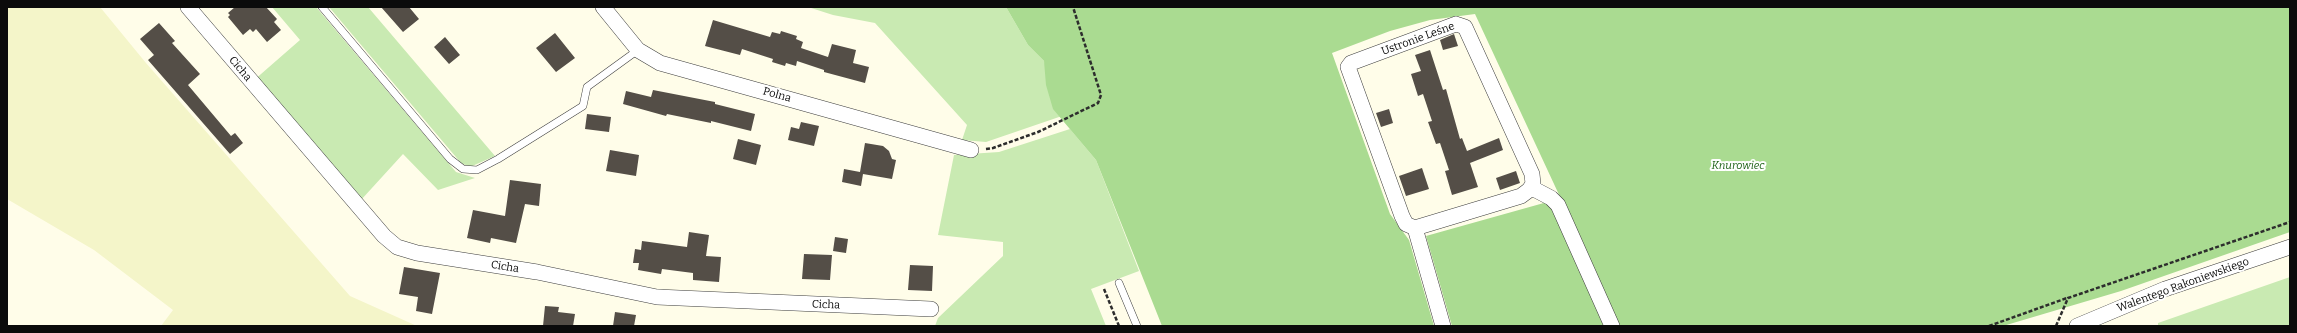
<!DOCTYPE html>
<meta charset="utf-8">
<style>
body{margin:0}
#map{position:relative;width:2297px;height:333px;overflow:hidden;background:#fffde9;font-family:Bitter,serif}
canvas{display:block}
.frame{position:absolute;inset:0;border:8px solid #0b0b0b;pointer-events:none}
</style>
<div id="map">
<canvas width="2297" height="333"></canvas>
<div class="frame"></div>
</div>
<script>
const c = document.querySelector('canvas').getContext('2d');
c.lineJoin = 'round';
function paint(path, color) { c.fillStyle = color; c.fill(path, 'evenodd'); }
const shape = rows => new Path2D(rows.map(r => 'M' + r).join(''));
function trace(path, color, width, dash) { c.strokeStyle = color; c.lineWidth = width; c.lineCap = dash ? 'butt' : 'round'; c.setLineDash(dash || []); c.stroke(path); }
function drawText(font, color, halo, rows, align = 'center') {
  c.font = font + ' Bitter,serif'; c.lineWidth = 4; c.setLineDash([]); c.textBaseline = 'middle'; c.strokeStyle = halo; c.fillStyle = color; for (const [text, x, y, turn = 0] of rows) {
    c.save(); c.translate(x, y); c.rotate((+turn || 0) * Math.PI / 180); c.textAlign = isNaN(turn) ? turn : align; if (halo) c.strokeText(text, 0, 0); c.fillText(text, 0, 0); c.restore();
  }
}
const farmland = shape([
 [7,7,100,7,146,63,350,296,417,326,161,326,173,310,94,250,7,199]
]);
const green = shape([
 [272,7,316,7,456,172,475,178,438,190,403,154,361,200,253,81,300,40],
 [329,7,368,7,495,156,470,167,461,163],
 [808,7,1006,7,1028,45,1044,61,1062,116,986,142,962,140,967,125,875,23,833,15],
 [1070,129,1096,160,1139,271,1091,289,1106,326,935,326,938,318,1003,256,1003,242,938,235,954,155,999,152],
 [2290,277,2290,326,2158,326,2158,323]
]);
const forest = shape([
 [1006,7,2290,7,2290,232,2121,291,2003,326,1620,326,1475,14,1430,20,1390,31,1332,53,1390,214,1409,240,1434,326,1162,326,1096,160,1053,109,1046,85,1044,61,1028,45],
 [1551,201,1606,326,1452,326,1426,236]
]);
const building = shape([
 [235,7,266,7,277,19,274,22,281,30,267,42,256,29,253,32,250,29,243,35,228,17,230,15,228,13],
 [381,7,409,7,419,19,403,32],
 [713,20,770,37,772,32,780,34,781,31,797,36,796,39,803,42,801,48,828,57,832,44,856,50,853,63,869,67,865,83,824,72,824,70,797,61,796,66,786,63,785,66,772,62,773,59,742,49,740,55,705,46],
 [159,23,175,41,172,43,200,74,188,85,231,136,235,133,243,143,230,154,148,60,154,55,140,39],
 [555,33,575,58,556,72,536,48],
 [1454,34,1458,46,1443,50,1440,40],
 [445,37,460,55,449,64,434,47],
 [1430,50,1443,90,1446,89,1460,139,1462,138,1467,151,1499,138,1503,150,1470,163,1478,187,1452,195,1445,171,1449,170,1440,143,1436,144,1428,122,1432,121,1423,94,1418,96,1411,74,1421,71,1415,55],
 [653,90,715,102,715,104,755,114,751,131,711,121,711,123,667,114,666,116,623,104,626,91,651,97],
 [1389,109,1393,123,1381,127,1376,113],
 [587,114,611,117,609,132,585,129],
 [801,122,819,126,814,146,788,140,791,127,799,129],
 [738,139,761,145,756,165,733,159],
 [865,143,883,146,889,151,892,159,896,160,892,179,863,174,861,186,842,182,844,169,860,172],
 [610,150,639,155,636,176,606,171],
 [1422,168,1429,189,1406,196,1399,176],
 [1516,171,1520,183,1500,190,1496,178],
 [510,180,541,184,539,206,525,204,516,243,491,238,490,243,467,238,473,210,505,216],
 [689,232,709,235,706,256,721,257,719,282,693,280,693,273,662,269,661,274,638,270,639,263,633,263,635,249,641,250,642,241,687,247],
 [835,237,848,239,846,253,833,251],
 [804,254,832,255,830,280,802,279],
 [910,265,933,266,932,291,908,290],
 [404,267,440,273,432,314,416,311,418,297,399,294],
 [545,306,559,307,558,312,575,314,573,326,543,326],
 [615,312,636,315,634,326,613,326]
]);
const path = shape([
 [986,149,993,148,1038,132,1098,103,1101,95,1073,7],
 [1104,289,1119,326],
 [1989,326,2067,298],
 [2056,326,2068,298,2290,222]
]);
const lane = shape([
 [322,7,450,159,463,169,477,170,498,159,583,106,587,87,638,50],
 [1119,283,1137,326]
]);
const street = shape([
 [188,7,384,236,397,247,417,253,537,272,657,297,931,309],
 [603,7,638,50,660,63,971,150],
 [1456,24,1465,27,1532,174,1533,184,1529,190,1521,196,1415,228,1406,224,1402,216,1348,67,1351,63,1456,24],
 [1532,188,1551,198,1558,205,1612,326],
 [1415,228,1443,326],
 [2077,326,2165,289,2290,247]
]);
const streetNames = [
 ["Ustronie Leśne",1418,39,-20],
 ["Cicha",240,69,50],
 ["Polna",777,95,16],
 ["Cicha",505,267,9],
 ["Walentego Rakoniewskiego",2183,285,-20],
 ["Cicha",826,305,2]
];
const parkNames = [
 ["Knurowiec",1738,166]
];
paint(farmland, '#f4f5c9');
paint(green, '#c9eab2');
paint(forest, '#aadb91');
paint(building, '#544e47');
trace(lane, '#3e3e3e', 8);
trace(street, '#3e3e3e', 16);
trace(path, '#2d2d2d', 2.5, [4, 2]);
trace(lane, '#fff', 7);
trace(street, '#fff', 15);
drawText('11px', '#0b0b0b', '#fff', streetNames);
drawText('italic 11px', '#21641a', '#fff', parkNames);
</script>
